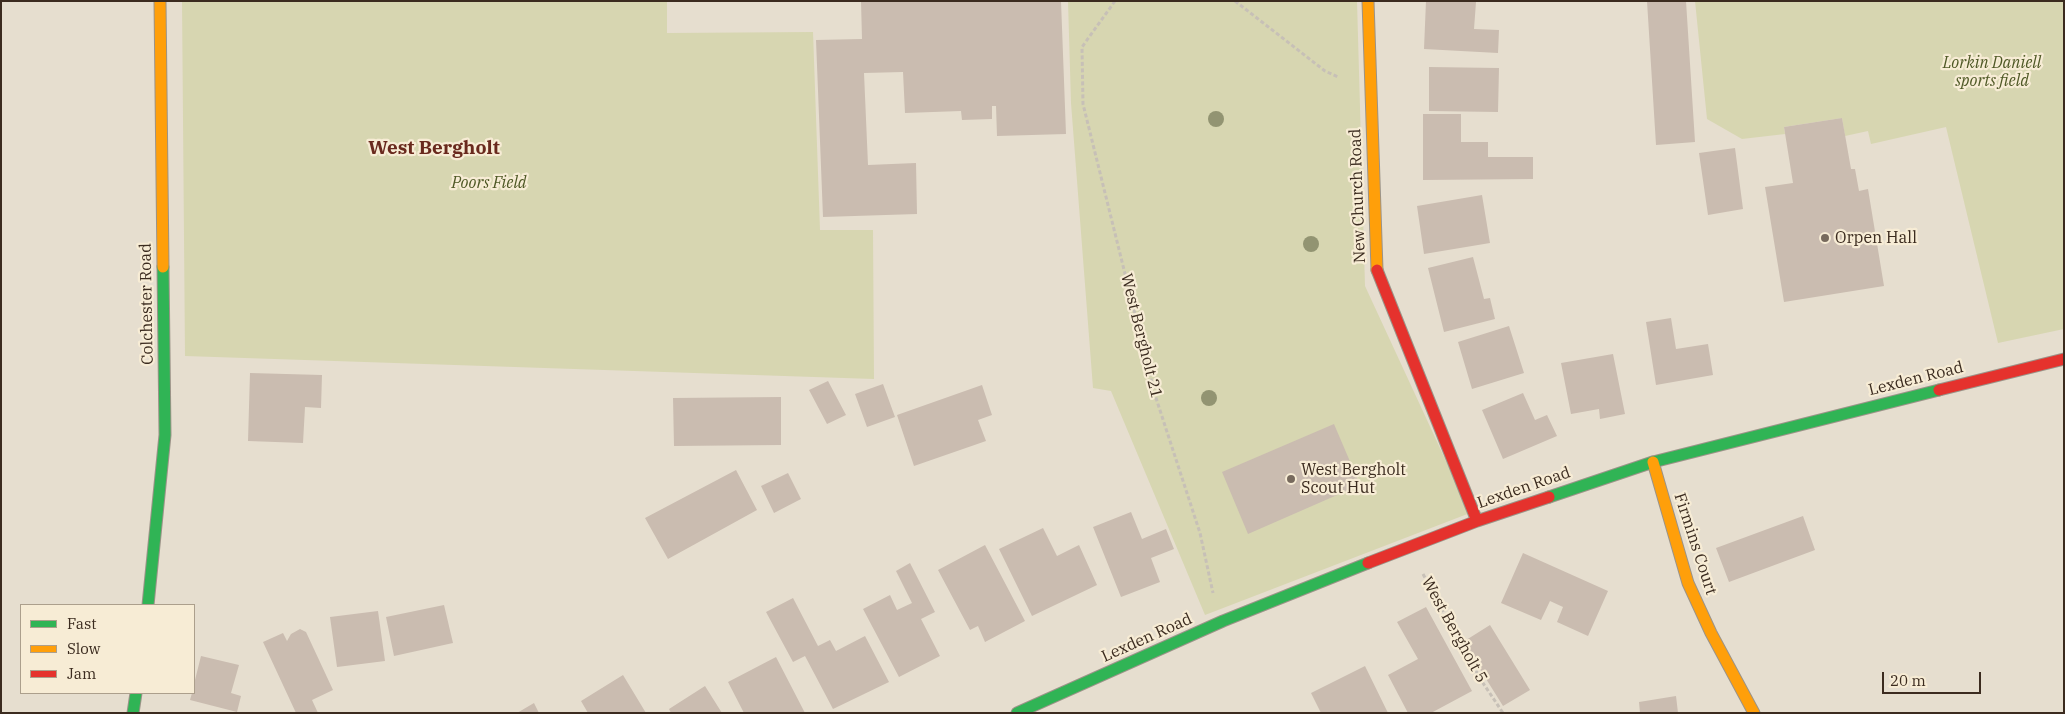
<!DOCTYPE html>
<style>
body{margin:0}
#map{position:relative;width:2065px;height:714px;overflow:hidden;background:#e6decf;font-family:"IBM Plex Serif",serif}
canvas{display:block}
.frame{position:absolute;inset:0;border:2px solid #3b2b1f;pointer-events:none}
.legend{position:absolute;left:20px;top:604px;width:175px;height:90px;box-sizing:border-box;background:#f7ecd5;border:1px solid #ac9f8c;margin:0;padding:6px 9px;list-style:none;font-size:15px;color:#3b2b1f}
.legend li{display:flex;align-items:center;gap:10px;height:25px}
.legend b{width:25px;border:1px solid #ac9f8c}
.scale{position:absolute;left:1882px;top:672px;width:99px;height:22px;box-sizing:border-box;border:2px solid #3b2b1f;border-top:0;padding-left:6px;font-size:15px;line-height:18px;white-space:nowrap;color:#3b2b1f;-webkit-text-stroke:4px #f7ecd5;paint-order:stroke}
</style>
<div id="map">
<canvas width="2065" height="714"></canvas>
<div class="frame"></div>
<ul class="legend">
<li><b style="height:6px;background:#30b455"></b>Fast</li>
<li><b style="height:6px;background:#ff9f0a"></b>Slow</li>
<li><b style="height:6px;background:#e5322d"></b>Jam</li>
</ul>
<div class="scale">20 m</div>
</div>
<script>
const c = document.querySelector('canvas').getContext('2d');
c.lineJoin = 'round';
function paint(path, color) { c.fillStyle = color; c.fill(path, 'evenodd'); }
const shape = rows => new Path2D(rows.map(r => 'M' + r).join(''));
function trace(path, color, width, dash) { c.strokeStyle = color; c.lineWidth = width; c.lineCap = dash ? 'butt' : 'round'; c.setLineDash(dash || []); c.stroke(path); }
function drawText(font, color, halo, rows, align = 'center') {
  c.font = font + ' "IBM Plex Serif",serif'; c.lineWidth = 4.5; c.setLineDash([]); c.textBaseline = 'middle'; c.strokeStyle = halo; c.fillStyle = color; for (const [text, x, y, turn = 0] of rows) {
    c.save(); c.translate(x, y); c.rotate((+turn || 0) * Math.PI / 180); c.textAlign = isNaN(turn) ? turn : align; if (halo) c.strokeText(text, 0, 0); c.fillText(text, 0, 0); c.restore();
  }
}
const green = shape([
 [182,1,667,1,667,33,813,32,820,230,873,230,874,379,185,356],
 [1068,1,1357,1,1365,286,1470,513,1205,615,1111,391,1093,388,1071,103],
 [1695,1,2064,1,2064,329,1998,343,1946,127,1871,144,1868,131,1845,136,1842,118,1784,127,1785,134,1742,139,1707,119]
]);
const building = shape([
 [861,1,1061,1,1066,134,997,136,996,106,992,106,992,119,962,120,961,111,905,113,903,72,864,73,868,165,916,163,917,214,823,217,816,40,862,39],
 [1426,1,1476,2,1474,29,1499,30,1498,53,1424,49],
 [1647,1,1686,1,1695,142,1656,145],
 [1429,67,1499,68,1498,112,1429,111],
 [1423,114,1461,114,1461,142,1488,142,1488,157,1533,157,1533,179,1423,180],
 [1842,118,1851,169,1855,169,1859,191,1868,189,1884,286,1784,302,1765,187,1793,183,1784,127],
 [1735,148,1743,209,1708,215,1699,153],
 [1482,195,1490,243,1424,254,1417,206],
 [1473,257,1484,299,1490,298,1495,319,1444,332,1428,268],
 [1671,318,1676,349,1708,344,1713,375,1656,385,1646,322],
 [1509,326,1524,373,1472,389,1458,342],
 [1613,354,1625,414,1600,419,1599,409,1571,414,1561,363],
 [250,373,322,375,321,408,305,407,303,443,248,441],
 [828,381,846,415,827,424,809,390],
 [883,384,895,417,867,427,855,394],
 [982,385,992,415,978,420,986,441,914,466,897,415],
 [1523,393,1535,420,1547,415,1557,436,1503,459,1482,410],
 [781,397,781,445,674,446,673,398],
 [1334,424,1360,485,1248,534,1222,472],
 [736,470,757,510,668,559,645,518],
 [788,473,801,499,774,513,761,486],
 [1131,512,1142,539,1166,529,1174,549,1151,558,1160,582,1121,597,1093,527],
 [1803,516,1815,550,1729,582,1716,548],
 [1043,528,1057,556,1079,545,1097,585,1032,616,999,549],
 [985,545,1025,621,985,642,978,626,970,630,938,570],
 [1523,553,1608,591,1588,636,1557,622,1563,607,1550,601,1541,620,1501,603],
 [910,563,935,612,921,619,940,656,899,677,863,609,890,595,897,610,912,603,896,571],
 [793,598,818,646,830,640,836,651,865,636,889,682,833,709,805,656,793,662,766,612],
 [444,605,453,643,394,656,386,617],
 [1426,607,1472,691,1431,713,1408,713,1388,675,1418,659,1397,622],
 [378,611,385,661,337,667,330,617],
 [1490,625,1530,690,1503,706,1463,642],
 [300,629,306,632,333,690,312,700,318,713,296,713,263,642,283,633,287,641,291,634],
 [201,656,239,665,231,693,241,696,237,712,190,700,192,693,194,693,194,684],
 [776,657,805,713,744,713,728,682],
 [1365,666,1388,713,1321,713,1311,693],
 [623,675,646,713,588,713,581,701],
 [705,686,722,713,671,713,669,709],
 [1676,696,1678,713,1640,713,1639,702],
 [534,703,539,713,517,713]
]);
const path = shape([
 [1115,1,1082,47,1083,104,1155,395,1200,533,1213,593],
 [1235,1,1325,71,1338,77],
 [1423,574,1481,680,1503,713]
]);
const fast = shape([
 [1549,497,1653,462,1939,390],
 [148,605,165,435,163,267],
 [133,713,136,693],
 [1017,713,1223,621,1368,563]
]);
const slow = shape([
 [160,1,163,267],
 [1368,1,1377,270],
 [1653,462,1688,583,1711,633,1754,713]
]);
const jam = shape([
 [1377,270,1477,521],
 [1939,390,2064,359],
 [1368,563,1477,521,1549,497]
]);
const trees = [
 [1216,119],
 [1311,244],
 [1209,398]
];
const markers = [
 [1825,238,5,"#776a5d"],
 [1291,479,5,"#776a5d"]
];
const parkNames = [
 ["Lorkin Daniell",1992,63],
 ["sports field",1992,81],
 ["Poors Field",489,183]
];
const streetNames = [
 ["New Church Road",1358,196,-92],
 ["Colchester Road",147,304,-91],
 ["West Bergholt 21",1141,336,76],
 ["Lexden Road",1916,379,-14],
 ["Lexden Road",1524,488,-19],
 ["Firmins Court",1695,544,72],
 ["West Bergholt 5",1454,630,61],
 ["Lexden Road",1147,638,-24]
];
const poiNames = [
 ["Orpen Hall",1835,238],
 ["West Bergholt",1301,470],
 ["Scout Hut",1301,488]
];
const quarterNames = [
 ["West Bergholt",434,149]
];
paint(green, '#d7d6b1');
paint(building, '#cabcb0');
trace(fast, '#9b9388', 13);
trace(slow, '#9b9388', 13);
trace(jam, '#9b9388', 13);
trace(path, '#c7c0b7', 3, [4, 2.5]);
trace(fast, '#30b455', 11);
trace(slow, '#ff9f0a', 11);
trace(jam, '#e5322d', 11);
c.fillStyle = '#929472';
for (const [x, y] of trees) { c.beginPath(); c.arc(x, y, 8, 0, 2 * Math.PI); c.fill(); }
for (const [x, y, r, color] of markers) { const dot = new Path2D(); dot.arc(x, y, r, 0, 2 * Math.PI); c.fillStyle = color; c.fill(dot); trace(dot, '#f7ecd5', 2); }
drawText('italic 16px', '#4e5825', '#f7ecd5', parkNames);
drawText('16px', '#3b2b1f', '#f7ecd5', streetNames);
drawText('16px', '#3b2b1f', '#f7ecd5', poiNames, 'left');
drawText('bold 19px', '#69291d', '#f7ecd5', quarterNames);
</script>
